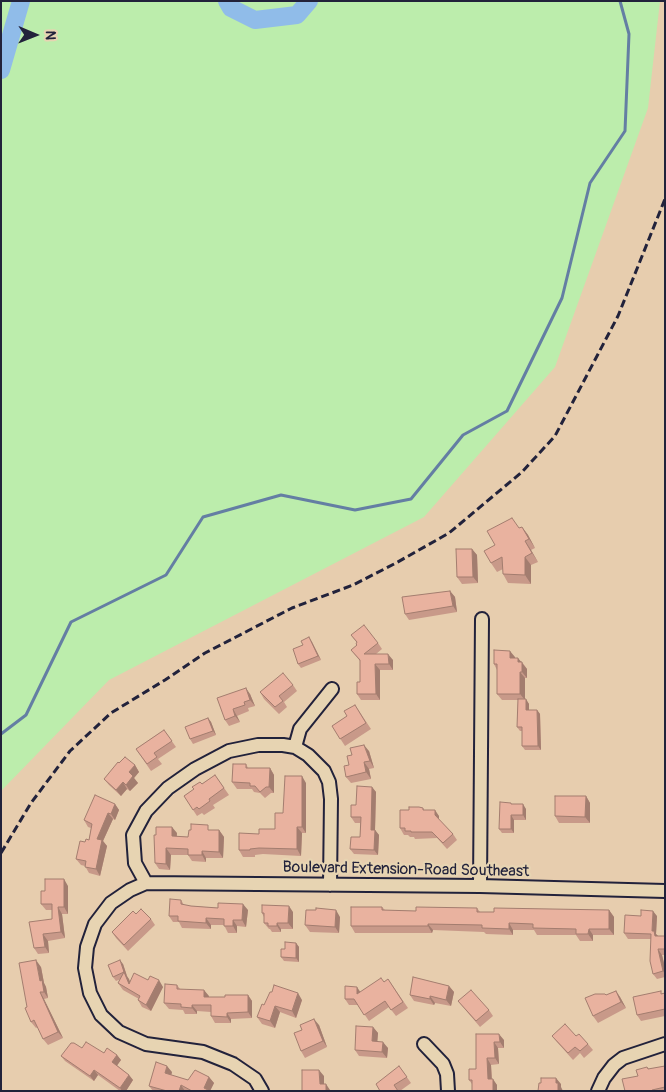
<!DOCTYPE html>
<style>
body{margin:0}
#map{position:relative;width:666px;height:1092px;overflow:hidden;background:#e7cdae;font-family:Pangolin,sans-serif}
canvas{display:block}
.frame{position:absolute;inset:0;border:2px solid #22223b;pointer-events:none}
.north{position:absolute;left:10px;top:10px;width:50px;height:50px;-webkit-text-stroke:4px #e7d4b2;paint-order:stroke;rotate:91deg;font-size:14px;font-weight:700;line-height:20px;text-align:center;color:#22223b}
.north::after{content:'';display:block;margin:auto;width:18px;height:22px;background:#22223b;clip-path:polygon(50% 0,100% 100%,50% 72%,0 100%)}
</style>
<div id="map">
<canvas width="666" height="1092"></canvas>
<div class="frame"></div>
<div class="north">N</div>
</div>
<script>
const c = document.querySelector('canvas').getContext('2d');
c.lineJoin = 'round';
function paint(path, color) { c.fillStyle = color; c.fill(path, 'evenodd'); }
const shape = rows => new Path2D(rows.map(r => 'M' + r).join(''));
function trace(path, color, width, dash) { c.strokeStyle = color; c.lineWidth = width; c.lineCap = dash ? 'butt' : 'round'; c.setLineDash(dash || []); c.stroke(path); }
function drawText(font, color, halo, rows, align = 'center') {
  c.font = font + ' Pangolin,sans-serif'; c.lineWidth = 4.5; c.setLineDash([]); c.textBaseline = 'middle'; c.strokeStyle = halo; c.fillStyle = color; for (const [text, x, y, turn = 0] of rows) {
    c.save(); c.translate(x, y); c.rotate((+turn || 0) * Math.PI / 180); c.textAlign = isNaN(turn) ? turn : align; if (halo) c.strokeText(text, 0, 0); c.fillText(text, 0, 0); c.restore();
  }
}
const green = shape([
 [1,1,660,1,648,108,555,367,424,517,109,680,1,791]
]);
const stream = shape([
 [1,734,26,715,71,622,166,575,203,517,281,495,355,510,411,499,463,435,507,411,562,298,590,183,625,131,629,34,620,1]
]);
const river = shape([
 [227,1,231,8,255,20,297,15,309,1],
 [1,70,21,1]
]);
const minor = shape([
 [295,747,300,729,332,689],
 [146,883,135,863,133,835,146,811,168,788,195,769,229,751,258,745,283,745,295,747,308,755,324,771,329,782,331,799,330,885],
 [480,886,482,619],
 [424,1044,443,1064,447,1074,448,1091],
 [262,1091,255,1079,233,1064,203,1052,146,1044,119,1032,101,1015,90,993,85,968,87,947,95,924,111,903,130,890,146,883,480,886,665,891],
 [598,1091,604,1078,614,1065,623,1058,665,1044]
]);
const rail = shape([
 [1,853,31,803,70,751,111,713,165,680,205,653,292,608,353,585,396,563,449,533,522,472,555,436,618,316,665,199]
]);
const wall = shape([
 [522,527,528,535,535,548,531,550,538,562,531,565,531,584,508,583,503,574,503,569,497,572,491,563,495,545],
 [472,549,477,555,478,583,462,584,457,577],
 [450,591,455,597,457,612,409,620,405,614],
 [351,635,378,643,382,649,376,654,393,660,393,670,380,670,380,700,361,700,357,694,360,682,360,661,351,650,357,645,357,643],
 [309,637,312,642,321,660,301,668,298,664,303,645],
 [515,657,515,658,522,662,527,669,527,678,525,678,525,699,529,704,529,710,537,710,540,714,541,750,525,750,522,746,522,731,520,731,517,727,518,700,502,700,497,694,497,670,494,664],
 [293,685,297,691,284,702,287,707,279,714,264,699,260,692],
 [250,694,255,706,248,708,249,711,237,716,240,722,229,726,225,720,217,698],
 [355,705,371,729,345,746,332,726,347,716],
 [208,718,211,722,216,735,193,744,190,739],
 [164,730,176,747,158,759,162,764,151,771,136,749],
 [369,751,374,768,369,769,371,779,351,783,346,777,349,765],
 [119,763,135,765,139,772,134,778,138,783,130,791,127,789,121,796,109,785,104,779],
 [246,764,248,768,270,768,274,775,274,793,271,793,265,798,260,793,254,792,252,789,237,789,232,782],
 [215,775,229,795,213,805,215,808,204,815,202,813,197,816,184,796],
 [306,783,306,833,302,833,301,856,263,854,255,855,255,857,243,857,239,850,259,834,275,829,283,813],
 [372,787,376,792,375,830,379,835,378,855,354,854,350,849,360,837,360,823,355,823,351,817,356,805],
 [586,796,590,803,590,823,559,823,555,816],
 [115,804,119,810,115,820,113,819,103,841,107,846,100,876,89,873,85,866,81,865,76,859,85,842,89,840,91,828,88,827,84,820],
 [513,804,526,809,526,820,514,820,514,833,502,833,499,829],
 [423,808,424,810,439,816,439,820,453,834,457,840,447,849,437,838,415,839,414,837,410,837,408,835,404,835,400,828,409,810],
 [211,830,219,830,224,837,223,858,206,858,206,862,192,861,188,855,171,855,170,870,159,869,155,863,177,833,177,836,188,837],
 [68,886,68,914,62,914,65,938,48,941,49,953,38,954,34,948,52,919,52,910,46,910,41,904,45,891],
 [181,900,184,905,191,906,248,910,246,927,237,926,237,933,228,933,224,925,211,925,211,929,182,928,179,922,173,922,169,916],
 [382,907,385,910,416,911,477,908,480,912,494,912,609,910,614,917,614,935,593,935,593,941,580,941,576,935,537,935,534,930,513,930,513,935,486,934,484,932,433,930,432,933,355,933,351,926],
 [293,912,293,929,281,929,281,932,272,932,270,929,269,929,264,923,264,917,262,913],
 [136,914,151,919,155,925,128,951,116,938,112,932],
 [657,916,656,934,658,936,665,936,665,955,662,955,665,967,665,977,657,979,653,974,651,939,628,939,624,933],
 [340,917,339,933,310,932,305,925],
 [296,943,299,947,299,962,284,961,281,957,285,949],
 [123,964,127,976,130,982,163,987,151,1011,142,1007,138,1000,139,999,123,990,118,983,121,979,116,981,113,977],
 [41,967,44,983,46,987,48,998,44,999,63,1038,48,1045,43,1039,38,1027,36,1028,31,1022,27,1007],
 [388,979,408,1008,396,1016,389,1007,369,1021,358,1005,349,1005,345,999,384,982],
 [177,985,180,989,209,997,225,997,248,995,252,1001,252,1018,231,1019,231,1023,215,1023,211,1016,211,1012,197,1011,197,1014,185,1014,183,1010,169,1009,164,1003],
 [449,986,454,992,451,1006,435,1003,434,1005,414,1001,410,995],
 [616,991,620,997,626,1008,598,1023,593,1016,606,995],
 [665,993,665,1016,641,1021,637,1015,662,994],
 [302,1000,296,1018,280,1012,275,1028,262,1024,257,1017,264,1005],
 [458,1001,489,1010,493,1016,480,1027,463,1007],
 [319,1025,327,1047,305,1058,301,1051,302,1030],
 [373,1027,378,1033,377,1041,388,1048,387,1058,359,1056,355,1050],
 [476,1034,504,1040,504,1048,498,1048,499,1064,491,1065,492,1079,497,1085,472,1084,469,1080,476,1069],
 [552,1036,576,1036,588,1044,593,1050,584,1058,580,1053,573,1060,557,1042],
 [82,1048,104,1053,117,1055,121,1060,117,1065,129,1075,133,1080,126,1091,120,1091,98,1075,94,1081,65,1061,61,1056],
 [399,1066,411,1083,400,1091,380,1091],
 [665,1066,665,1091,625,1091,638,1076,647,1067,649,1069],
 [172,1072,171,1075,188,1080,209,1077,214,1083,210,1091,153,1091,149,1086]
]);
const shadedWall = shape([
 [522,527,528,535,535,548,529,539],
 [525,541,531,550,538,562,532,553],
 [472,549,477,555,478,583,473,577],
 [525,557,531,565,531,584,525,575],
 [450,591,455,597,457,612,453,606],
 [309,637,312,642,321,660,318,656],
 [510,651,515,657,515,664,510,658],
 [388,654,393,660,393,670,389,664],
 [518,658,527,669,527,678,522,672,518,662],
 [375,664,380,670,380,700,376,694],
 [520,672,525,678,525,700,520,694],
 [246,688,250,694,255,706,250,700],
 [526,699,529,704,529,714,526,710],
 [233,709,237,716,240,722,235,716],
 [537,710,540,714,541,750,538,746],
 [208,718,211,722,216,735,213,731],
 [364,745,369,751,374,768,370,761],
 [364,762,369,769,371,779,366,772],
 [135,765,139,772,134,778,138,783,130,791,126,785,129,772],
 [270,768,274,775,274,793,269,787],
 [302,776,306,783,306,833,302,827],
 [123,782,127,789,121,796,116,790],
 [372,787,376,792,375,830,379,835,378,855,374,850,371,830],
 [586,796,590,803,590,823,585,817],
 [115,804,119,810,115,820,111,814],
 [523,804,526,809,526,820,523,815],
 [435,810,439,816,439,821,435,815],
 [108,813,113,819,103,841,107,846,100,876,96,869,97,839],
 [511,815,514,820,514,833,511,829],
 [172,827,177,833,176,842,172,836],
 [297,827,302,833,301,856,297,849],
 [219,830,224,837,223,858,219,852],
 [166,848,171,855,170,870,166,864],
 [202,851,206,858,206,862,202,855],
 [64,879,68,886,68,914,64,907],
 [243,904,248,910,246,927,242,920],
 [289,906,293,912,293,929,288,923],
 [58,907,62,914,65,938,61,932],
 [336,910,340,917,339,933,335,927],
 [609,910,614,917,614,935,609,929],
 [653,911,657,916,656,934,658,936,659,942,652,931],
 [206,918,211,925,211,929,206,923],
 [233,920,237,926,237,933,233,926],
 [277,923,281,929,281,932,277,926],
 [509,923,513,930,513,935,509,929],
 [428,924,433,930,432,933,428,926],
 [589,929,593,935,593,941,588,934],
 [43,934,48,941,49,953,45,947],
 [296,943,299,947,299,962,296,958],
 [658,949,662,955,665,967,665,974,663,971],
 [36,960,41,967,44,983,46,987,48,998,44,992,40,981],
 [120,960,123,964,127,976,124,972],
 [124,972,129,979,133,990,129,984],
 [159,980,163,987,151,1011,146,1005],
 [449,986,454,992,451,1006,446,1000],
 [357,987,361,993,357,994],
 [204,990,209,996,208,1003,204,997],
 [616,991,620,997,626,1008,621,1002],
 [40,992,44,999,63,1038,58,1032],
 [298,993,302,1000,296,1018,292,1011],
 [248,995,252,1001,252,1018,248,1012],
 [430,996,435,1003,434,1005,430,999],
 [192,1005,197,1011,197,1014,192,1008],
 [275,1006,280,1012,275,1028,270,1021],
 [227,1013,231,1019,231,1023,227,1017],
 [314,1019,319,1025,327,1047,323,1041],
 [373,1027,378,1033,377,1047,372,1041],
 [499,1034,504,1040,504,1048,500,1042],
 [383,1042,388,1048,387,1058,382,1052],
 [494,1042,498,1048,499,1064,495,1058],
 [117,1055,121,1060,116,1067,112,1062],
 [487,1058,491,1065,492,1085,488,1079],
 [167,1066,172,1072,170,1080,165,1073],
 [94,1070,98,1075,94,1081,90,1076],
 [319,1070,324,1076,324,1090,320,1084],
 [129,1075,133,1080,126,1091,122,1091,120,1088],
 [209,1077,214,1083,210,1091,204,1088],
 [556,1078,561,1084,561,1087,563,1091,558,1091,556,1083],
 [493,1079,497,1085,497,1091,493,1091],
 [326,1084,330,1090,330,1091,326,1091],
 [181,1085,185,1091,179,1091]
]);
const building = shape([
 [512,518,519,528,522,527,529,539,525,541,532,553,525,557,525,575,503,574,502,557,491,563,484,551,495,545,487,531,512,518],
 [456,549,472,549,473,577,457,577,456,549],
 [450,591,453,606,405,614,402,597,450,591],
 [364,625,378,643,364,654,388,654,389,664,375,664,376,694,357,694,357,682,360,682,360,660,351,650,357,645,356,644,357,642,351,635,364,625],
 [309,637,318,656,298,664,293,649,303,645,301,641,309,637],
 [494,650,510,651,510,658,518,658,518,662,522,662,522,672,520,672,520,694,497,694,497,664,494,664,494,650],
 [283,673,293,685,279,696,283,701,275,707,260,692,283,673],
 [246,688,250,700,244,702,245,705,233,709,235,716,225,720,217,698,246,688],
 [518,699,526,699,526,710,537,710,538,746,522,746,522,727,517,727,518,699],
 [355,705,366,723,340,739,332,726,347,716,344,711,355,705],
 [208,718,213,731,190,739,185,727,208,718],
 [164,730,172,741,154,753,157,757,147,764,136,749,164,730],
 [364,745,370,761,364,762,366,772,346,777,344,766,349,765,347,756,352,755,350,748,364,745],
 [125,757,135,765,129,772,133,776,126,785,123,782,116,790,104,779,118,762,119,763,125,757],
 [233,764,246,764,246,768,270,768,269,787,266,787,260,792,255,786,250,786,250,783,232,782,233,764],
 [215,775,224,788,209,799,210,801,199,809,197,807,193,810,184,796,194,789,192,787,200,782,202,784,215,775],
 [285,776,302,776,302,827,297,827,297,849,259,848,250,849,250,850,239,850,239,833,259,834,259,829,275,829,275,813,283,813,285,776],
 [357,786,372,787,371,830,375,830,374,850,350,849,351,837,360,837,361,817,351,817,351,805,356,805,357,786],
 [95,795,115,804,111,814,108,813,97,839,102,840,96,869,85,867,86,861,76,859,80,841,85,842,86,839,89,840,92,824,84,820,95,795],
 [555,796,586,796,585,817,555,816,555,796],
 [500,802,511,803,511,804,523,804,523,815,511,815,511,829,499,829,500,802],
 [409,807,419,807,423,808,423,810,435,810,435,815,453,834,443,843,432,832,411,832,411,831,405,831,405,828,400,828,400,810,409,810,409,807],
 [191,824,208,825,208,830,219,830,219,852,202,851,202,855,188,855,188,849,166,848,166,864,155,863,154,835,156,835,156,827,172,827,172,836,188,837,189,830,191,830,191,824],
 [45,879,64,879,64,907,58,907,61,932,43,934,45,947,34,948,29,922,52,919,52,904,41,904,41,891,45,891,45,879],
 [170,899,181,900,181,904,191,906,218,908,218,903,243,904,242,920,233,920,233,926,224,926,224,919,206,918,206,923,178,921,178,916,169,916,170,899],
 [262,905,289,906,288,923,277,923,277,926,268,926,268,923,264,923,264,913,262,913,262,905],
 [351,907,382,907,382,910,416,911,416,907,477,908,477,912,494,912,494,908,609,910,609,929,589,929,588,934,576,934,576,929,533,928,533,924,509,923,509,929,482,928,482,925,428,924,428,926,351,926,351,907],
 [316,908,336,910,335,927,305,925,306,910,316,910,316,908],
 [141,909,151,919,124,945,112,932,133,911,136,914,141,909],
 [641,910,653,911,652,931,654,931,655,936,665,936,665,949,658,949,663,971,653,974,650,961,651,934,624,933,625,915,641,916,641,910],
 [285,942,296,943,296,958,281,957,281,949,285,949,285,942],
 [36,960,40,981,42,980,44,992,40,992,58,1032,43,1039,34,1020,31,1022,25,1008,27,1007,19,963,36,960],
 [120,960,124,972,113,977,108,965,120,960],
 [124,972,129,984,134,973,148,980,150,976,159,980,146,1005,138,1000,140,996,118,983,124,972],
 [413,977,449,986,446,1000,430,996,430,999,410,995,413,977],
 [381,978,384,982,388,979,403,1002,391,1010,385,1001,364,1015,354,999,345,999,345,986,357,987,357,994,381,978],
 [165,984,177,985,177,989,204,990,204,997,225,997,225,995,248,995,248,1012,227,1013,227,1017,211,1016,211,1005,192,1005,192,1008,181,1007,181,1004,164,1003,165,984],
 [274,985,298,993,292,1011,275,1006,270,1021,257,1017,262,1004,264,1005,270,992,272,992,274,985],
 [471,990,489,1010,476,1021,458,1001,471,990],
 [616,991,621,1002,593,1016,585,998,595,994,605,994,606,995,616,991],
 [661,991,661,994,665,993,665,1009,637,1015,633,997,661,991],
 [314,1019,323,1041,301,1051,294,1033,302,1030,300,1025,314,1019],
 [565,1024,576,1036,579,1034,588,1044,580,1051,575,1047,568,1053,552,1036,565,1024],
 [356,1026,373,1027,372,1041,383,1042,382,1052,355,1050,356,1026],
 [476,1034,499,1034,500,1042,494,1042,495,1058,487,1058,488,1079,493,1079,493,1091,472,1091,472,1080,469,1080,469,1069,476,1069,476,1034],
 [86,1042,104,1053,107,1048,117,1055,112,1062,129,1075,120,1088,94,1070,90,1076,61,1056,71,1043,74,1043,82,1048,86,1042],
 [156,1062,167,1066,165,1073,188,1080,195,1070,209,1077,204,1088,210,1091,192,1091,181,1085,179,1091,167,1091,149,1086,156,1062],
 [399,1066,407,1077,394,1085,398,1091,380,1091,376,1084,399,1066],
 [665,1066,665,1087,652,1090,653,1091,625,1091,622,1079,638,1076,636,1070,647,1067,648,1069,665,1066],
 [302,1070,319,1070,320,1084,326,1084,326,1091,302,1091,302,1070],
 [541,1078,556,1078,556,1083,558,1083,558,1091,538,1091,539,1083,541,1083,541,1078]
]);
const streetNames = [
 ["Boulevard Extension-Road Southeast",406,870,1]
];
paint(green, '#bcedac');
trace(stream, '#647ea3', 3);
trace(river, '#90bce9', 18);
trace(minor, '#22223b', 16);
trace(minor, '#e7d4b2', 12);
trace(rail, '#22223b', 3, [8, 4]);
paint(wall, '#c89989');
paint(shadedWall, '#a37d6f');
paint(building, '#e9b29f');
trace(building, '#a37d6f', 1);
drawText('16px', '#22223b', '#e7d4b2', streetNames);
</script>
